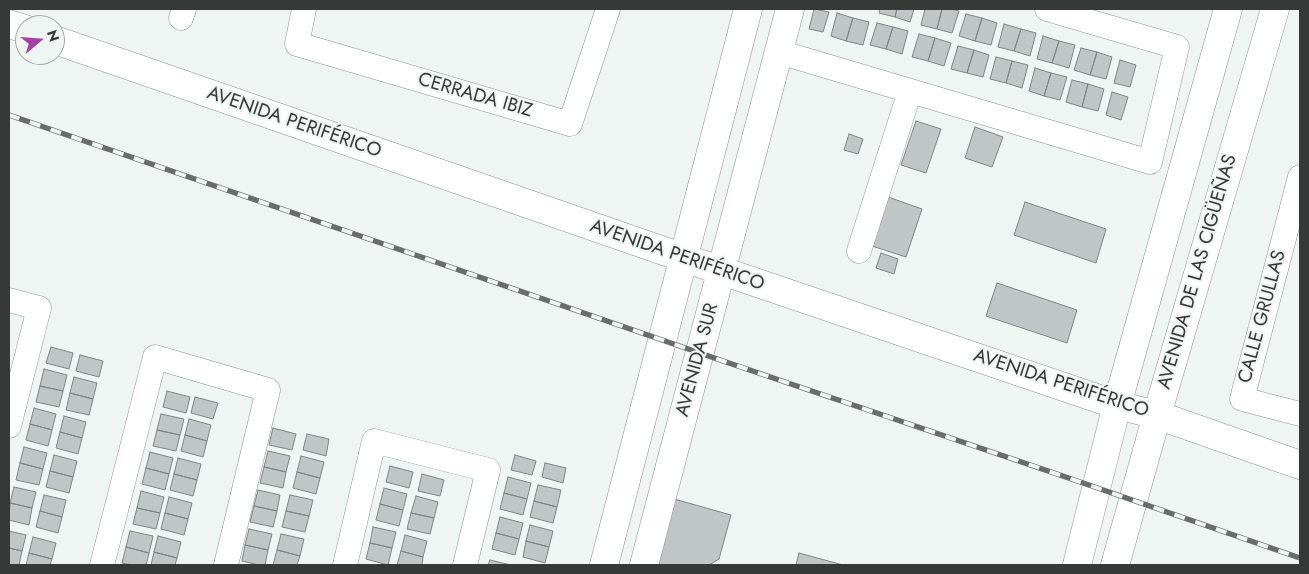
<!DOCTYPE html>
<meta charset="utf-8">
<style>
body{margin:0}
#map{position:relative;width:1309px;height:574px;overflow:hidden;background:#eef5f3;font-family:Jost,sans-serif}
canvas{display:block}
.frame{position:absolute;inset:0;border:10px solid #373938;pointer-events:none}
.north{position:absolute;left:15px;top:15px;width:50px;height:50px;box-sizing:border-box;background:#eef5f3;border:1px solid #a5aaa8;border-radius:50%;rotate:72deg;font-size:14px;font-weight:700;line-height:20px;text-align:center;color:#373938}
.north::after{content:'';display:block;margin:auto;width:18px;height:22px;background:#a640a3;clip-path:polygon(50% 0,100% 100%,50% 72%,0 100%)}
</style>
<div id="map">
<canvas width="1309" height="574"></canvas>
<div class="frame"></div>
<div class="north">N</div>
</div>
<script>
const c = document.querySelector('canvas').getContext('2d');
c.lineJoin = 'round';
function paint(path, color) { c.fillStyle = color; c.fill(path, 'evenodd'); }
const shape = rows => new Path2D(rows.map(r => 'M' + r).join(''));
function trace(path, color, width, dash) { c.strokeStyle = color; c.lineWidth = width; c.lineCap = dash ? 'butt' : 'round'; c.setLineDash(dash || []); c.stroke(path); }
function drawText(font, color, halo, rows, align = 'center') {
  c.font = font + ' Jost,sans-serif'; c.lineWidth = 4; c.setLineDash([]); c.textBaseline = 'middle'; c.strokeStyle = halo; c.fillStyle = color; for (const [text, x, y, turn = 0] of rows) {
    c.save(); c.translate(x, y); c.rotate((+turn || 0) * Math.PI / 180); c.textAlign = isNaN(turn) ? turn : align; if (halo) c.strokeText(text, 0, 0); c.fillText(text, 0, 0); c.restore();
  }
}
const building = shape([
 [814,9,829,12,823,32,809,29,814,9],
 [880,9,897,9,895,17,879,13,880,9],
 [897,9,914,9,910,22,895,17,897,9],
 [925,9,942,9,937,29,921,25,925,9],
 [942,9,951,9,959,11,952,33,937,29,942,9],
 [837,13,853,18,846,41,831,36,837,13],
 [966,14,982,18,975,41,959,36,966,14],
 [853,18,869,22,863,45,846,41,853,18],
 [982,18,997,23,991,45,975,41,982,18],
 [877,23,893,27,886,49,870,45,877,23],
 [1004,24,1021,29,1014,51,998,47,1004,24],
 [893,27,908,31,902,54,886,49,893,27],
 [1021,29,1036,33,1030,56,1014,51,1021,29],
 [919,34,935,38,928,61,912,57,919,34],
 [1043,36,1059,41,1052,63,1037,59,1043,36],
 [935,38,951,43,944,66,928,61,935,38],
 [1059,41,1075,45,1069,68,1052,63,1059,41],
 [958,46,974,50,967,73,951,69,958,46],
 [1081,48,1097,52,1090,75,1074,70,1081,48],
 [974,50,989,55,983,77,967,73,974,50],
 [1097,52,1112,57,1106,79,1090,75,1097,52],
 [996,57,1012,61,1006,83,990,79,996,57],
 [1120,60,1136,65,1130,87,1114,83,1120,60],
 [1012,61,1028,65,1022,88,1006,83,1012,61],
 [1035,68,1051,73,1044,96,1029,91,1035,68],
 [1051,73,1067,77,1060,100,1044,96,1051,73],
 [1072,80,1088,84,1082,107,1066,102,1072,80],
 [1088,84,1104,89,1098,111,1082,107,1088,84],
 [1112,92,1128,97,1121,120,1106,115,1112,92],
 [916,121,941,129,926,173,901,165,916,121],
 [975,127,1003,137,992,167,965,158,975,127],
 [849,134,863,139,858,154,844,150,849,134],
 [888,197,922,209,906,257,872,246,888,197],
 [1025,202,1106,229,1096,263,1014,235,1025,202],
 [881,253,898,259,894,274,876,268,881,253],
 [997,283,1077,310,1067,343,986,316,997,283],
 [51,347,73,353,69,369,46,363,51,347],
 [80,355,103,361,99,377,76,371,80,355],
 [44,369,67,375,63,391,40,386,44,369],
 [74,377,97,383,93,399,70,393,74,377],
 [40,386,63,391,59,407,36,402,40,386],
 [167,391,190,397,186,413,163,407,167,391],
 [70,393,93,399,89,415,66,410,70,393],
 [195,397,218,403,213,419,191,413,195,397],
 [34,408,56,414,52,430,30,424,34,408],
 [161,414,184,419,180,435,157,430,161,414],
 [64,416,86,422,82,438,60,432,64,416],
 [189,419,211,425,207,441,185,435,189,419],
 [30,424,52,430,48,446,26,440,30,424],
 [273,428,296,434,292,450,269,445,273,428],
 [157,430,180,435,176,451,153,446,157,430],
 [60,432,82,438,78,454,56,448,60,432],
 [307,434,329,439,326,456,303,450,307,434],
 [185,435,207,441,203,457,181,451,185,435],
 [24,447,47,453,43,469,20,463,24,447],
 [268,451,290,456,286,472,264,467,268,451],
 [150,452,173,458,169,474,146,468,150,452],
 [54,455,77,461,73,477,50,471,54,455],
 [515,455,536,461,532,475,511,470,515,455],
 [301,456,324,462,320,478,297,472,301,456],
 [178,458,201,464,197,480,174,474,178,458],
 [20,463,43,469,39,485,16,480,20,463],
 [545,463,566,468,563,483,542,477,545,463],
 [390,466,413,472,409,488,386,482,390,466],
 [264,467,286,472,283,488,260,483,264,467],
 [146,468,169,474,165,490,142,484,146,468],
 [50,471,73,477,69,493,46,487,50,471],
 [297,472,320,478,316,494,293,488,297,472],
 [174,474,197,480,193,496,170,490,174,474],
 [422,474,444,480,440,496,418,491,422,474],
 [508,477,531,483,527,499,504,493,508,477],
 [538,485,561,490,557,507,534,501,538,485],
 [14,487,36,492,32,508,10,503,14,487],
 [384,488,407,494,403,510,380,504,384,488],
 [258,490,280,495,277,511,254,506,258,490],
 [141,491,164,497,160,513,137,508,141,491],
 [504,493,527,499,523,515,500,509,504,493],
 [44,495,66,500,62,517,40,511,44,495],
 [290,495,313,500,309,516,286,511,290,495],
 [416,496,438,502,434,518,411,513,416,496],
 [169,497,192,503,188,519,165,513,169,497],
 [674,499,731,515,719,559,709,565,655,565,674,499],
 [534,501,557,507,553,523,530,517,534,501],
 [10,503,32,508,29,525,9,520,10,503],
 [380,504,403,510,399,526,376,520,380,504],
 [254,506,277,511,273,527,250,522,254,506],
 [137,508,160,513,156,529,133,524,137,508],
 [40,511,62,517,58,533,36,527,40,511],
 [286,511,309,516,305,532,282,527,286,511],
 [165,513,188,519,184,535,161,529,165,513],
 [411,513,434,518,430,534,407,529,411,513],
 [500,517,523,523,519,539,496,533,500,517],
 [530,525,553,531,549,547,526,541,530,525],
 [373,527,396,532,392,548,370,543,373,527],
 [249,529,272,534,268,550,245,545,249,529],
 [9,531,26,535,22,551,9,548,9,531],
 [130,531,153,536,149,553,126,547,130,531],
 [496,533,519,539,515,555,492,549,496,533],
 [281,534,304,539,300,556,277,550,281,534],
 [405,535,427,541,423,557,401,551,405,535],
 [158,536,181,542,177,558,154,552,158,536],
 [33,537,56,543,52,559,29,553,33,537],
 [526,541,549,547,545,563,523,557,526,541],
 [370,543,392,548,388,565,366,559,370,543],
 [245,545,268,550,265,565,259,565,242,561,245,545],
 [126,547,149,553,146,565,132,565,122,563,126,547],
 [9,548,22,551,19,565,9,565,9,548],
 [277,550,300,556,297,565,273,565,277,550],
 [401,551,423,557,422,565,397,565,401,551],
 [154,552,177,558,175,565,151,565,154,552],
 [29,553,52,559,50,565,26,565,29,553],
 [799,553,843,565,796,565,799,553],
 [490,560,511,565,488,565,490,560]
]);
const street = shape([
 [304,9,297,44,570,124,608,9],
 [181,18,184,9],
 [779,52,1150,162,1177,47,1047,9],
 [1300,177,1242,399,1300,414],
 [859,251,910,91],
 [9,300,39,308,9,426],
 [102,565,155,357,268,390,226,565],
 [345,565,374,441,488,470,465,565]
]);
const secondary = shape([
 [9,24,25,29],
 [55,40,684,258,1117,405,1157,415,1300,465],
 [604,565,748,9],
 [644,565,790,9],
 [1077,565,1117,405,1228,9],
 [1115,565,1157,415,1275,9]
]);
const rail = shape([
 [9,115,726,362,1057,474,1300,558]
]);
const streetNames = [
 ["CERRADA IBIZ",475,96,16],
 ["AVENIDA PERIFÉRICO",294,123,19],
 ["AVENIDA PERIFÉRICO",677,256,19],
 ["AVENIDA DE LAS CIGÜEÑAS",1198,272,-74],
 ["CALLE GRULLAS",1263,317,-75],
 ["AVENIDA SUR",698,360,-75],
 ["AVENIDA PERIFÉRICO",1061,384,18]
];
paint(building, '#c0c6c5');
trace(building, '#7f8583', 1);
trace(street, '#8e9493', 25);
trace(secondary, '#8e9493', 29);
trace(street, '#fff', 24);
trace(secondary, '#fff', 28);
trace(rail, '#696c6b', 5.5);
trace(rail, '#eef5f3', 4, [11]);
drawText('19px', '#373938', '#eef5f3', streetNames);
</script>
